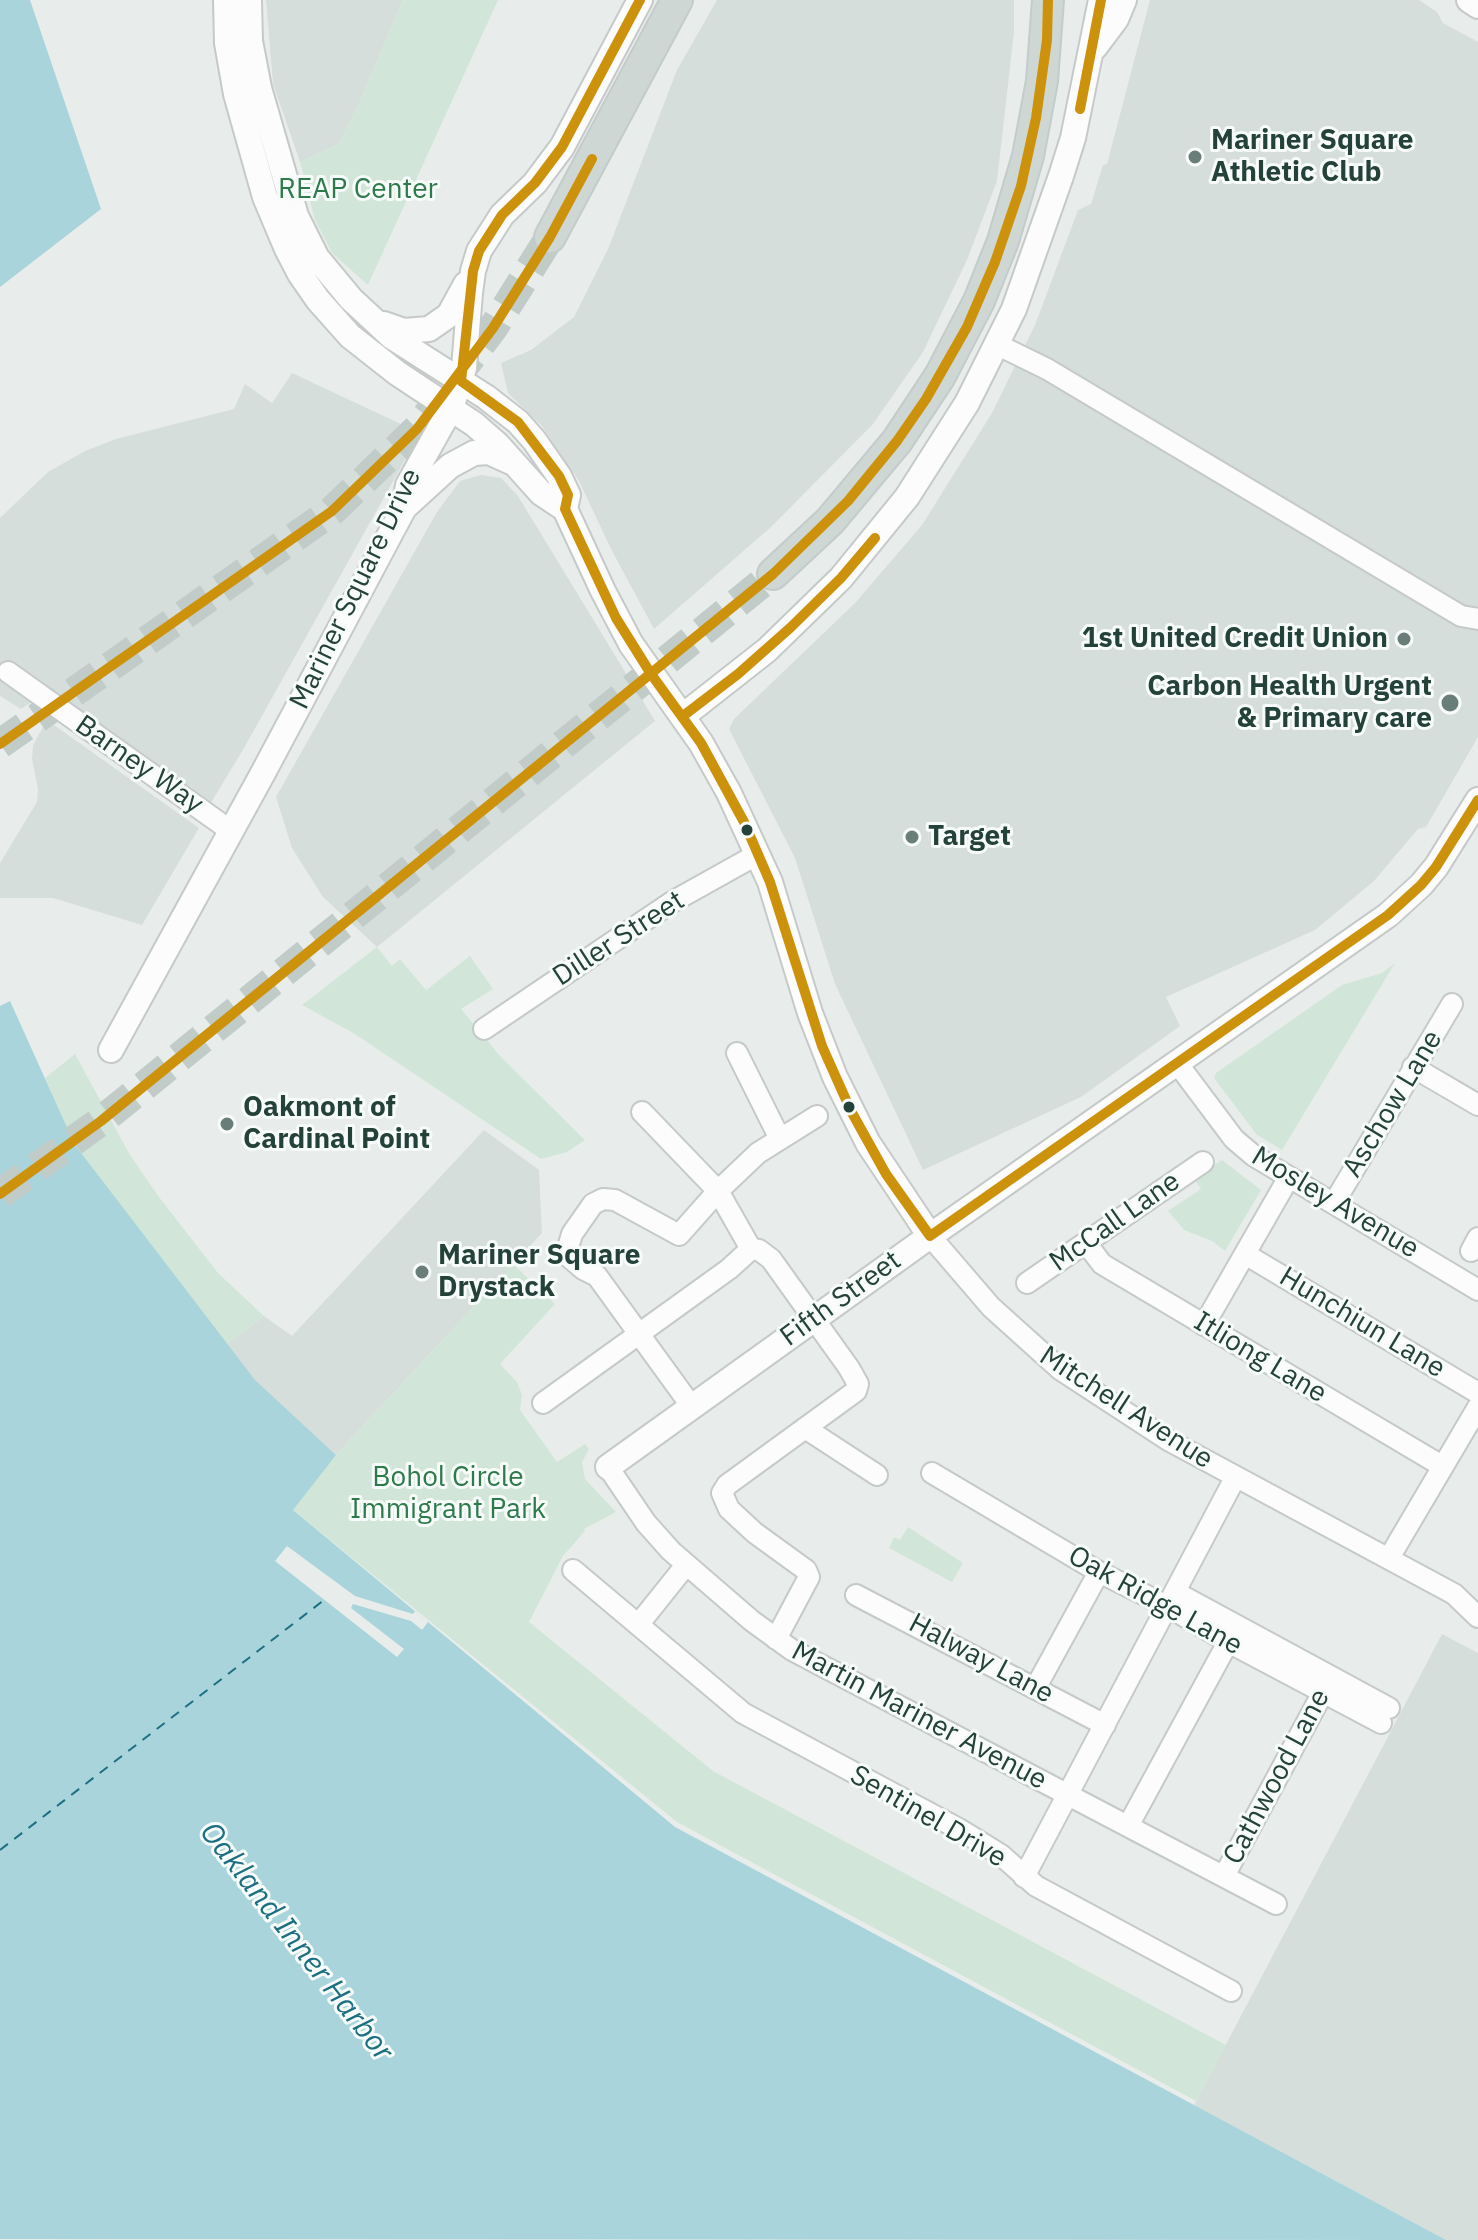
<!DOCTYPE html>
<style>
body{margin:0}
canvas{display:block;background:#e8edeb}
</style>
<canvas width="1478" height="2240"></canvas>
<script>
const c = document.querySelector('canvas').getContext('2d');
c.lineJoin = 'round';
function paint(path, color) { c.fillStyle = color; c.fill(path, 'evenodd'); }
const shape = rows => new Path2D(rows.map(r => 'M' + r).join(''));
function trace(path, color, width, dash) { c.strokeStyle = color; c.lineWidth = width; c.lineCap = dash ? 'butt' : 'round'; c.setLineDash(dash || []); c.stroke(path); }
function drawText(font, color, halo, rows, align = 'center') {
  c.font = font + ' "IBM Plex Sans",sans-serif'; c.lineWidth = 6; c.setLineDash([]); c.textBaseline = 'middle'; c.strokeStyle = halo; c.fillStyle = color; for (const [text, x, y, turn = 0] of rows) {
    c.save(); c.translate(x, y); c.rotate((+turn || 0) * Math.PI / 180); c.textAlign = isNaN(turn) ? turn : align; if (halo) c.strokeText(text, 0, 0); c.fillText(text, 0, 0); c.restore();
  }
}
const built = shape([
 [266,0,403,0,359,104,339,144,300,162,273,84],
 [717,0,1014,0,1014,32,997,181,967,260,923,352,873,424,771,527,654,629,611,549,579,481,542,426,508,393,501,363,531,350,574,317,608,249,677,70],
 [1150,0,1419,0,1437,12,1443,23,1478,42,1478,737,1426,827,1418,829,1374,881,1315,930,1166,997,1180,1026,1081,1097,923,1170,835,984,795,858,729,729,734,719,855,603,922,525,992,413,1035,325,1078,210,1091,204,1103,165,1107,164],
 [292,373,420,433,244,748,209,806,48,691,21,709,0,696,0,518,48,472,85,451,116,439,234,409,245,384,272,403],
 [481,475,501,478,518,496,655,721,377,947,323,897,292,848,276,797,437,512,460,481],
 [47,720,199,828,142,925,53,898,0,898,0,863,37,802,38,789,32,759,33,745],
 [484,1130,539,1170,542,1233,336,1455,255,1381,225,1345,264,1316,292,1336],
 [1442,1634,1478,1653,1478,2240,1446,2240,1194,2105]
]);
const green = shape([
 [403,0,498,0,368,285,332,253,315,220,300,162,339,144,359,104],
 [377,947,392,966,400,959,426,990,470,956,493,989,461,1009,500,1056,585,1140,567,1152,541,1159,355,1034,302,1005],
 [1395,963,1282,1150,1257,1135,1214,1078,1216,1073,1342,985,1382,973],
 [75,1054,130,1155,159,1197,218,1273,264,1316,225,1345,75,1145,45,1078],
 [1222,1160,1261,1190,1225,1251,1212,1241,1184,1230,1168,1211,1201,1189,1194,1178],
 [513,1264,555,1304,500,1364,517,1382,522,1395,520,1410,557,1462,585,1444,589,1449,582,1462,585,1479,616,1512,584,1529,585,1531,563,1556,529,1622,713,1771,1226,2045,1196,2101,677,1822,293,1510,326,1466],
 [908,1527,963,1563,952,1582,889,1548,894,1537,900,1540]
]);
const water = shape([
 [0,0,30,0,101,209,0,287],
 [10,1001,75,1145,255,1380,336,1455,293,1510,675,1827,1446,2240,0,2239,0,1006]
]);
const pier = shape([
 [287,1546,355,1596,413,1614,415,1611,428,1622,422,1630,411,1621,353,1604,351,1608,404,1649,397,1657,275,1561]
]);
const ferry = shape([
 [0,1850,324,1600]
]);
const primaryTunnel = shape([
 [0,744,332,511,417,429,493,328,550,237],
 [0,1194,101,1121,773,574]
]);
const minor = shape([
 [998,345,1047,369,1461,616,1478,619],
 [8,672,231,831],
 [484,1029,672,902,758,854],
 [737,1053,780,1139],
 [1177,1063,1234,1139,1254,1156,1478,1290],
 [1413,1067,1478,1105],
 [642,1112,718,1191,758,1153,817,1116],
 [1334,1203,1452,1004],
 [930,1236,991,1307,1061,1370,1168,1440,1454,1594,1478,1617],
 [1086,1243,1102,1264,1442,1466],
 [1471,1251,1478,1238],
 [1245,1254,1478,1393],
 [1027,1283,1203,1162],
 [1204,1325,1289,1177],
 [543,1403,729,1269,751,1249],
 [692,1407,597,1276,583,1269,569,1257,567,1251,572,1234,593,1204,603,1199,615,1200,679,1235,718,1191,751,1249,759,1250,771,1259,849,1368,858,1384,856,1391,727,1485,722,1493,729,1509,755,1533,806,1570,809,1577,776,1639],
 [805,1428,877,1475],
 [608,1467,646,1523,671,1551,752,1621,792,1650,1276,1904],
 [932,1473,1099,1572,1167,1606,1228,1642,1381,1723],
 [1389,1558,1478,1407],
 [573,1570,743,1713,959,1829,1001,1855,1036,1886,1231,1991],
 [1175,1592,1389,1708],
 [856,1595,1105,1725],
 [638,1625,686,1565],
 [1036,1687,1099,1572],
 [1128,1826,1233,1633],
 [1224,1876,1328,1683],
 [1024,1877,1235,1478]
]);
const tertiary = shape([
 [226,0,227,43,236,94,265,197,287,249,300,274,318,300,350,336,397,373,474,424,497,444,541,493,565,509,603,591,631,644,701,743,729,793,770,882,810,1013,835,1077,868,1143,930,1236],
 [249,0,250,41,259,88,296,216,317,258,351,299,392,337,486,397,518,422,534,440,559,476,568,495,565,509],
 [1469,0,1478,6],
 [1095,47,1116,19,1124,0],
 [384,324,404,331,429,329,449,315,466,284],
 [404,508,450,466,474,453,489,452,511,462],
 [683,716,767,650,841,578,907,497,967,403,1014,309,1061,176,1073,138,1101,0],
 [111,1050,263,773,404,508,408,485,451,408,464,368,470,293,473,271,479,251,502,215,535,183,562,147,640,0],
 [608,1467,930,1236,1388,915,1421,885,1436,867,1478,800]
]);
const primary = shape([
 [550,237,677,0],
 [773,574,830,521,897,441,940,376,979,301,1003,241,1028,156,1042,81,1048,0]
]);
const bus1 = shape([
 [640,0,562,147,535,183,502,215,479,251,473,271,461,381,518,422,559,476,568,495,565,509,616,618,651,674,701,743,744,822,770,882,822,1046,851,1111,886,1174,930,1236],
 [1080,109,1101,0],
 [683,716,738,674,790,628,841,578,875,538],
 [0,744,332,511,417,429,493,328,550,237,592,159],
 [0,1194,101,1121,773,574,848,501,897,441,926,399,967,327,995,262,1021,186,1036,118,1047,40,1048,0],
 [930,1236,1388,915,1421,885,1436,867,1478,800]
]);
const markers = [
 [1195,157,8,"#697e78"],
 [1404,639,8,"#697e78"],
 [1450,703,10,"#697e78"],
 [747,830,7,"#24423a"],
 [912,837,8,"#697e78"],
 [849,1107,7,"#24423a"],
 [227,1124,8,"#697e78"],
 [422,1272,8,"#697e78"]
];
const poiNames = [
 ["Mariner Square",1211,141],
 ["Athletic Club",1211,173],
 ["1st United Credit Union",1388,639,"right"],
 ["Carbon Health Urgent",1432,687,"right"],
 ["& Primary care",1432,719,"right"],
 ["Target",928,837],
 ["Oakmont of",243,1108],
 ["Cardinal Point",243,1140],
 ["Mariner Square",438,1256],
 ["Drystack",438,1288]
];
const parkNames = [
 ["REAP Center",358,190],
 ["Bohol Circle",448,1478],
 ["Immigrant Park",448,1510]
];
const streetNames = [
 ["Mariner Square Drive",356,589,-64],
 ["Barney Way",139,765,35],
 ["Diller Street",619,939,-33],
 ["Aschow Lane",1393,1104,-59],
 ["Mosley Avenue",1335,1203,31],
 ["McCall Lane",1115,1222,-35],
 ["Fifth Street",841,1299,-36],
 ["Hunchiun Lane",1362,1323,31],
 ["Itliong Lane",1260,1358,31],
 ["Mitchell Avenue",1126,1408,33],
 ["Oak Ridge Lane",1155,1601,29],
 ["Halway Lane",981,1659,28],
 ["Martin Mariner Avenue",919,1716,28],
 ["Cathwood Lane",1277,1777,-62],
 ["Sentinel Drive",928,1817,30]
];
const waterNames = [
 ["Oakland Inner Harbor",296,1942,52]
];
paint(built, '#d6dedb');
paint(green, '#d1e6d8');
paint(water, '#a9d4db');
paint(pier, '#e8edeb');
trace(ferry, '#1c6f80', 2, [10, 8]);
trace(primaryTunnel, '#c1cbc8', 30, [30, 15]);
trace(minor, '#c5cac8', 24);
trace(tertiary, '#c5cac8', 28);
trace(primary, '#c3ccc9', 34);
trace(minor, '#fcfcfc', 20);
trace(tertiary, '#fcfcfc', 24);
trace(primary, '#cfd7d5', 30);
trace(bus1, '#cd920c', 10);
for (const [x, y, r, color] of markers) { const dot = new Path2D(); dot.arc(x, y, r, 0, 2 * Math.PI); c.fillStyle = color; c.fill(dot); trace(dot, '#f7fbf9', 3); }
drawText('bold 28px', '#24423a', '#f7fbf9', poiNames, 'left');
drawText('28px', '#2d7a4b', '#f7fbf9', parkNames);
drawText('28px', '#24423a', '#f7fbf9', streetNames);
drawText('italic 30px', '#1c6f80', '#f7fbf9', waterNames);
</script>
